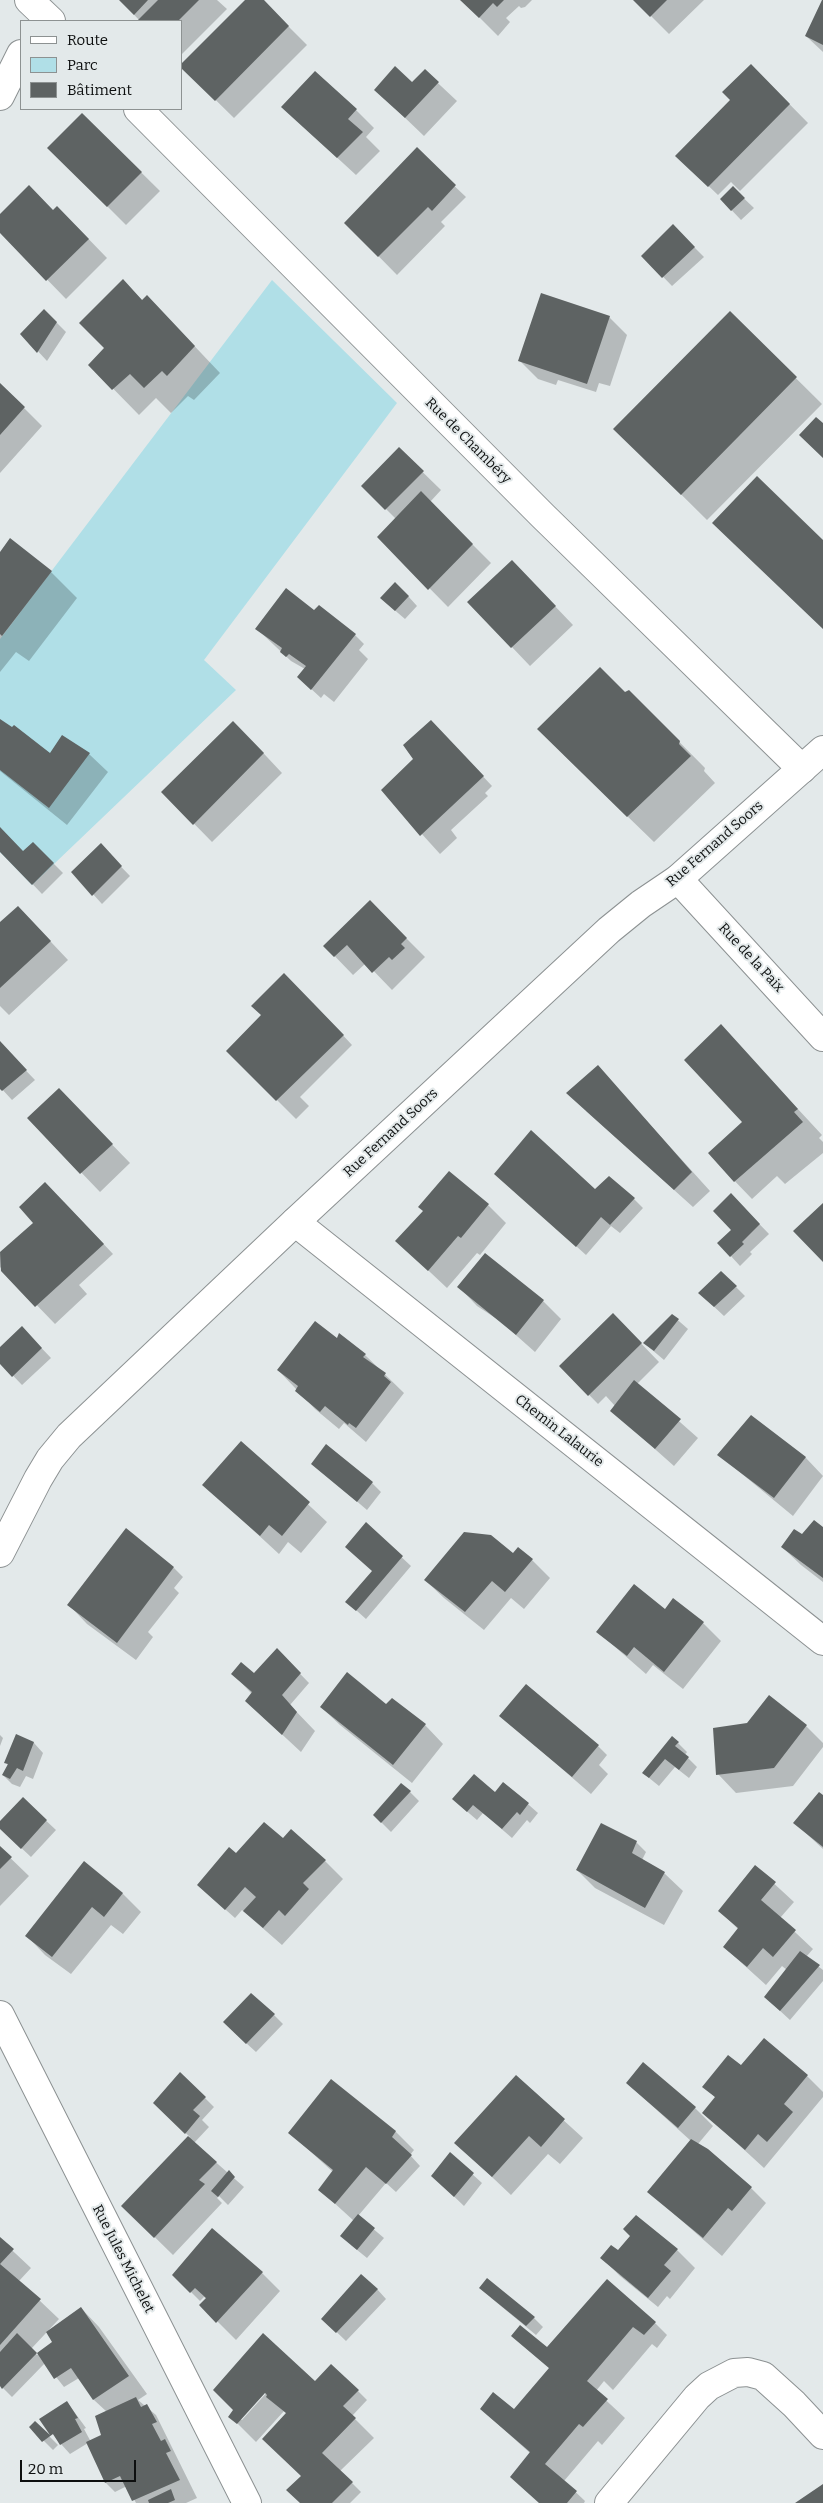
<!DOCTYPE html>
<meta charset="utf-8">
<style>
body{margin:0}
#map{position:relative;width:823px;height:2503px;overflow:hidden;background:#e3e9ea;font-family:Bitter,serif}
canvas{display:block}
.legend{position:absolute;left:20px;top:20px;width:162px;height:90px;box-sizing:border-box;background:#e3e9ea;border:1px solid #8d9292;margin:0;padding:6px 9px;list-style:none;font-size:15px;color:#0d0f0f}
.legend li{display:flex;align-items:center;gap:10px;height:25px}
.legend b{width:25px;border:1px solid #8d9292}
.scale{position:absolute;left:20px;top:2460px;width:116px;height:22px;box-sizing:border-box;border:2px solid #0d0f0f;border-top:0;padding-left:6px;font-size:15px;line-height:18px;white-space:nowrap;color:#0d0f0f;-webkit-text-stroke:4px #e3e9ea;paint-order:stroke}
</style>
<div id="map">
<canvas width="823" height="2503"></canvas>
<ul class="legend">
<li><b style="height:6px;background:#fff"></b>Route</li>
<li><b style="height:14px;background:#b0dfe7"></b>Parc</li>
<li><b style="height:14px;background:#5e6363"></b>Bâtiment</li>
</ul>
<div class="scale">20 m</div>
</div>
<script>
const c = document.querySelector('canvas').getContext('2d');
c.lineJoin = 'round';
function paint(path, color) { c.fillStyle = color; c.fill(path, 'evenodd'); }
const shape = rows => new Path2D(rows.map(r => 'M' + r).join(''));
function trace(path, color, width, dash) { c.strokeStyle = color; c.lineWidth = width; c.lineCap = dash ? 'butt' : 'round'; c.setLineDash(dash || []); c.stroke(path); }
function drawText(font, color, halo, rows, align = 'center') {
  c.font = font + ' Bitter,serif'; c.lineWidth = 4; c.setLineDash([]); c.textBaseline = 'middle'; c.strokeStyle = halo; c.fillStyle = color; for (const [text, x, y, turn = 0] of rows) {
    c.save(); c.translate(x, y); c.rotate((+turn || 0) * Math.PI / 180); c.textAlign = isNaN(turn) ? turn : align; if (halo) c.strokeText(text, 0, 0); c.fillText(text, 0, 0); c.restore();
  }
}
const green = shape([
 [272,280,397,403,204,660,236,690,32,885,0,852,0,639]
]);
const shadow = shape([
 [120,0,217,0,227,9,181,55,181,21,140,21],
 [247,0,262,0,307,45,234,118,181,66],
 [462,0,532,0,525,7,521,8,519,6,506,18,510,22,498,36],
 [635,0,704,0,669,34],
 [823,1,823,52,806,36],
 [751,65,808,123,740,191,731,182,718,195,677,156,732,101],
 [425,71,457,101,424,136,376,90,412,84],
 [282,107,356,110,374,128,366,137,380,151,356,175],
 [82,114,160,191,126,225,49,148],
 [447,179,466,197,441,222,445,226,397,275,346,223],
 [733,188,754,208,741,220,721,199],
 [53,212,76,226,107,258,66,299,0,231,0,216],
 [673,226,704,257,672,286,643,256],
 [123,281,143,301,147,296,220,373,194,400,188,396,171,413,156,398,139,415,90,365,105,348],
 [44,310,66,332,47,361,22,334],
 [730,313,822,404,707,520,615,429],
 [609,317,627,335,610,386,599,383,596,392,558,380,556,385,538,379,520,361],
 [0,384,42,426,0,473],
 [399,449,441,490,430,502,491,563,448,607,379,537,396,519,363,486],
 [0,554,51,572,77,598,29,661,16,652,0,672],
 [530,580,573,625,530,666,469,602],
 [408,596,417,606,405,619,391,607],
 [320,617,355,635,364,644,359,650,368,659,334,702,324,694,321,698,308,686,305,669,291,661,257,629],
 [629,691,705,768,704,771,715,783,654,842,564,755],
 [0,720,51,754,63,737,89,754,108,772,67,825,0,771],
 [252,741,282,773,212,842,163,792],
 [460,752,492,786,485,793,488,796,451,830,457,838,440,854,382,790],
 [0,829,23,853,33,843,63,873,42,894,0,850],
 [100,845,130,876,102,904,73,872],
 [18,907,68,960,9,1015,0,1006,0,924],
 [388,920,425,957,392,990,366,963,353,975,325,946],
 [313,1003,352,1045,300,1097,309,1106,296,1119,228,1051,263,1016],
 [721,1026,822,1135,819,1138,823,1142,823,1153,785,1184,777,1176,752,1199,727,1173,744,1123],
 [9,1053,35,1080,12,1100,0,1087],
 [598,1067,710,1191,693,1207,586,1111],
 [59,1090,130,1163,100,1192,29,1118],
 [496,1174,634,1199,643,1208,620,1233,611,1226,586,1255],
 [64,1202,113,1254,79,1285,87,1294,55,1324,0,1267,0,1254,27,1230],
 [740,1204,769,1234,750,1252,752,1254,740,1266,719,1243,733,1230],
 [488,1205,506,1223,480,1255,477,1253,447,1288,397,1241],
 [459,1287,543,1301,561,1319,535,1352,500,1321,477,1306],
 [736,1287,745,1296,724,1316,709,1302],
 [672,1315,688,1329,664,1360,644,1343],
 [631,1333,659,1362,637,1384,698,1438,674,1466,612,1411,615,1406,606,1396,598,1404,561,1366],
 [339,1335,365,1355,404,1393,366,1442,344,1423,339,1429,315,1409,278,1370,337,1339],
 [31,1337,51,1358,22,1385,0,1362,0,1349],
 [751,1416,806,1458,823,1476,793,1516,719,1455],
 [241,1442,327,1522,301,1553,288,1542,279,1554,204,1485],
 [313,1464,372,1483,381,1492,367,1510],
 [366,1524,411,1566,366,1619,347,1602,373,1571],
 [823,1528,823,1582,801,1565,782,1547],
 [514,1555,532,1560,550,1578,524,1609,511,1598,484,1630,444,1598,425,1580],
 [174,1568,183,1577,174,1588,179,1593,148,1632,153,1637,136,1660,87,1624,69,1605],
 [665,1611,703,1623,721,1641,683,1689,653,1665,646,1674,598,1632],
 [277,1650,309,1683,290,1705,315,1731,301,1752,246,1701,252,1694,233,1674,258,1678],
 [769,1697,806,1726,823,1743,823,1747,793,1786,736,1793,718,1774,748,1724],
 [392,1699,425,1725,443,1744,412,1783,340,1725,321,1707,387,1706],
 [501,1716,598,1746,607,1755,599,1765,608,1774,591,1794],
 [0,1735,3,1738,0,1746],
 [17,1736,34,1743,43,1753,33,1779,26,1776,20,1787,12,1784,3,1775,8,1765,5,1762],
 [678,1743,687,1752,685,1755,697,1767,689,1778,675,1767,659,1786,643,1773],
 [504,1783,538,1813,530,1823,527,1820,512,1838,483,1813,477,1820,463,1808,495,1794],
 [410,1792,419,1801,391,1832,374,1815],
 [823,1796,823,1849,795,1823],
 [23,1799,56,1830,31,1857,0,1828,0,1823],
 [283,1840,325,1861,343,1879,282,1945,242,1910,235,1918,208,1894,236,1855],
 [636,1842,646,1852,642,1860,664,1873,683,1891,664,1925,595,1888,577,1870],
 [0,1848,29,1876,0,1906],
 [84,1863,123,1894,141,1912,123,1934,111,1925,71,1974,45,1955,27,1936],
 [756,1867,794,1902,780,1918,813,1949,806,1957,823,1970,823,1981,790,2020,765,1997,787,1970,782,1966,766,1985,724,1947,738,1929,720,1911],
 [274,2015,283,2024,256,2052,234,2032],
 [764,2040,807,2076,823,2092,823,2097,764,2168,704,2113,716,2098,704,2086,742,2067],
 [516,2077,583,2138,560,2164,548,2154,511,2195,456,2143],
 [331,2080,396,2132,414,2150,410,2155,420,2166,396,2192,386,2183,358,2216,384,2238,367,2258,351,2245,354,2221,320,2190,333,2172,290,2133],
 [627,2083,695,2108,713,2126,698,2144,751,2188,766,2203,722,2256,649,2192,691,2141],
 [205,2098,214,2107,202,2120,209,2127,194,2143,244,2187,228,2205,219,2196,217,2198,222,2203,173,2255,123,2206,190,2137,163,2112],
 [450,2154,482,2183,464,2206,442,2185],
 [0,2239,31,2268,19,2281,59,2319,31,2349,37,2355,52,2343,81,2308,99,2327,147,2394,138,2400,156,2415,197,2498,186,2503,136,2503,127,2486,115,2492,106,2483,88,2443,70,2454,61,2444,41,2420,67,2402,86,2428,84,2429,91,2442,101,2437,107,2412,94,2400,79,2378,64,2387,45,2363,12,2397,0,2385],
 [677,2250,695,2268,670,2299,667,2296,658,2307,620,2276,602,2258,619,2252],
 [262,2273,280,2291,236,2340,201,2305,207,2299,204,2297,200,2301,174,2275],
 [377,2289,386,2299,346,2341,323,2319],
 [490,2297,534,2318,543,2327,536,2335],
 [649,2317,667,2335,657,2348,652,2344,613,2390,604,2381,596,2391,625,2418,602,2445,598,2441,564,2481,585,2501,584,2503,540,2503,530,2453,481,2409,514,2411,550,2369,512,2336,548,2350],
 [315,2383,358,2391,367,2400,352,2416,374,2438,340,2471,361,2492,350,2503,301,2503,302,2477,287,2414,284,2411,256,2442,230,2416,235,2410,214,2390],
 [268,2388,270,2389,242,2420,240,2419],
 [35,2422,58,2445,53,2450,30,2427]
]);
const building = shape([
 [119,0,148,0,134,15],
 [158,0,199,0,178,21,137,21],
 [245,0,264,0,289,26,215,101,181,68,181,64],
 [460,0,504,0,497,7,493,3,479,18],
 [633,0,667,0,650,17],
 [822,0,823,0,823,45,805,36],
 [751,64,790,104,708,187,675,156,730,100,722,92],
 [395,66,412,82,425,69,439,82,405,118,374,90],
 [315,71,357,109,348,119,363,132,337,158,281,107],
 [82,113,142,172,107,207,47,148],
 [417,147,456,185,432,211,428,207,378,257,344,223],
 [29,185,53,210,57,206,89,239,46,281,0,233,0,214],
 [733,186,745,198,731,211,720,199],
 [673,224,695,247,662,278,641,256],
 [123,279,142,300,147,295,195,346,167,376,162,371,144,388,130,374,112,390,88,365,104,348,79,323],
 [541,293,610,316,587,384,518,361],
 [44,309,57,322,37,353,20,334],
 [730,311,797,377,681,495,613,429],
 [0,383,25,407,0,435],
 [816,417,823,423,823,458,799,435],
 [399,447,424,471,385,510,361,486],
 [757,476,823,540,823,629,712,523],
 [421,491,473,544,428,590,377,537],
 [10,538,52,571,2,636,0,634,0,552],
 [512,560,556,606,511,648,467,602],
 [395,582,409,596,395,611,380,598],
 [286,588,314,610,319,605,356,634,311,690,297,677,306,666,289,654,286,657,280,652,282,648,255,629],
 [600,667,625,692,629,690,680,741,679,744,691,756,627,817,537,729],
 [0,719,12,727,14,725,50,753,62,735,90,753,49,808,0,770],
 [431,720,484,776,420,836,381,790,413,759,403,745],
 [233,721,264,753,193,825,161,792],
 [0,827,23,851,33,842,54,863,32,885,0,852],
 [101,843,122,866,92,896,71,872],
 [370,900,407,938,401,944,405,948,392,960,389,957,372,973,347,945,334,957,323,946],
 [18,906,51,941,0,988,0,922],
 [284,973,344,1035,276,1101,226,1051,261,1015,251,1006],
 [721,1024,798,1109,794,1112,803,1122,734,1182,708,1153,742,1122,684,1060],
 [0,1041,27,1070,2,1091,0,1089],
 [598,1065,692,1172,674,1190,566,1093],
 [59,1088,113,1144,80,1174,27,1118],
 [531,1130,595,1189,609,1176,635,1198,610,1225,601,1217,576,1247,494,1174],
 [449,1171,489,1204,461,1238,458,1236,428,1271,395,1241,423,1211,418,1207],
 [45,1182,104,1244,35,1307,1,1271,0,1252,33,1223,19,1207],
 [731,1193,760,1224,742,1242,744,1244,730,1257,717,1243,731,1230,713,1211],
 [823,1203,823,1262,793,1231],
 [485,1253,544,1300,516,1335,457,1287],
 [721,1271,737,1286,714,1307,698,1293],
 [613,1313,642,1343,588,1396,559,1366],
 [672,1314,679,1319,654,1351,643,1343],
 [315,1321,337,1338,339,1333,366,1354,363,1357,386,1373,384,1376,391,1382,356,1428,349,1423,348,1425,325,1406,320,1412,295,1391,298,1386,277,1370],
 [22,1326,42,1348,12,1377,0,1364,0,1347],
 [634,1380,681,1419,655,1449,610,1411],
 [751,1415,806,1457,774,1498,717,1455],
 [241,1441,310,1502,282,1536,269,1525,260,1536,202,1485],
 [326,1444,373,1482,357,1502,311,1464],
 [814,1520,823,1527,823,1578,781,1547,794,1529,802,1534],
 [366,1522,403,1556,356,1611,345,1602,372,1571,345,1547],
 [126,1528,174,1567,117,1643,67,1605],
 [464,1532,491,1535,513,1553,518,1547,533,1559,505,1592,492,1581,465,1612,424,1580],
 [634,1584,665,1609,673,1598,704,1622,664,1672,634,1647,627,1656,596,1632],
 [277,1648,301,1673,282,1695,297,1712,282,1735,245,1701,252,1692,231,1674,241,1662,254,1673],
 [347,1672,386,1704,392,1698,426,1724,393,1765,320,1707],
 [526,1684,599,1745,572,1777,499,1716],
 [769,1695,807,1725,774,1768,716,1775,713,1728,747,1723],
 [16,1734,34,1742,23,1771,17,1768,10,1779,2,1775,8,1764,4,1763],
 [672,1736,679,1742,675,1746,689,1757,679,1770,665,1759,649,1778,642,1773],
 [474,1774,495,1792,503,1782,529,1803,520,1815,517,1812,502,1829,473,1805,467,1812,452,1799],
 [401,1783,411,1791,381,1823,373,1815],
 [819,1792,823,1795,823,1847,793,1823],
 [23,1797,47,1820,21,1849,0,1829,0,1821],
 [264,1822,283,1838,291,1829,326,1860,303,1883,309,1889,285,1916,279,1910,263,1928,243,1911,256,1897,245,1887,225,1910,197,1885,229,1847,236,1853],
 [601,1823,637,1841,632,1853,665,1872,645,1908,576,1870],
 [0,1846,12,1857,0,1869],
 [84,1861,123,1893,104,1917,92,1907,52,1957,25,1936],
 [755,1865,776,1882,761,1900,796,1930,773,1957,763,1948,747,1967,723,1947,738,1928,718,1911],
 [800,1951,820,1965,780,2011,764,1997],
 [251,1993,275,2014,246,2044,223,2022],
 [764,2038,808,2075,784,2104,793,2112,767,2142,758,2134,745,2150,702,2113,715,2097,702,2087,728,2055,741,2065],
 [643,2062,696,2107,678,2128,626,2083],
 [180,2072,206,2097,193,2110,200,2116,185,2134,153,2103],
 [516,2075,565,2119,541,2147,529,2136,492,2177,454,2143],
 [331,2079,396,2131,392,2137,412,2155,386,2184,366,2167,335,2204,318,2190,333,2170,288,2133],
 [188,2136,217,2162,199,2180,205,2184,154,2238,121,2206],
 [691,2139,708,2149,752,2187,732,2211,728,2208,703,2238,647,2192],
 [450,2152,474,2173,454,2197,431,2176],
 [229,2170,235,2177,218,2197,211,2191],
 [358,2214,375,2228,357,2250,340,2236],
 [636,2215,678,2249,664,2265,671,2271,648,2298,600,2258,611,2245,618,2250,630,2236,623,2229],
 [212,2228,263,2272,216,2323,199,2305,206,2298,195,2288,190,2293,172,2275],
 [0,2237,14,2249,0,2264,41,2299,0,2345],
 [361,2274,378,2289,336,2333,321,2319],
 [487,2278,535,2317,526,2326,479,2288],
 [607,2279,656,2322,644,2335,633,2327,587,2381,608,2399,583,2427,579,2424,545,2464,577,2491,567,2503,539,2503,510,2477,530,2452,480,2409,493,2392,514,2409,549,2368,511,2336,520,2325,547,2347],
 [81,2307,129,2376,93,2400,71,2368,54,2379,37,2353,2,2389,0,2386,0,2352,17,2333,37,2353,52,2342,46,2332],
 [263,2333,315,2381,331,2364,359,2390,343,2406,356,2418,322,2453,353,2482,332,2503,300,2503,286,2490,301,2476,262,2439,286,2413,266,2397,267,2395,265,2393,237,2424,228,2417,233,2410,213,2390],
 [136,2397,141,2407,147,2404,157,2422,152,2424,161,2441,165,2439,171,2451,166,2453,180,2480,132,2501,120,2476,105,2483,86,2442,101,2435,95,2416],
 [67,2401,78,2418,75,2419,82,2432,60,2445,53,2434,42,2442,29,2427,35,2421,50,2435,39,2419],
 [823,2484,823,2503,795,2503],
 [171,2489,175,2500,168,2503,149,2503,148,2500]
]);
const minor = shape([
 [29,0,51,21],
 [0,96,21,54],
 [138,109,543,516,802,769],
 [678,879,823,1037],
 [295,1222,823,1641],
 [0,2015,247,2503],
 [609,2503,697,2397,709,2386,734,2373,748,2372,763,2376,794,2404,823,2435]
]);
const tertiary = shape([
 [0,1553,38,1479,50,1459,69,1436,295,1222,609,930,641,904,678,879,823,750]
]);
const streetNames = [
 ["Rue de Chambéry",468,441,45],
 ["Rue Fernand Soors",715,844,-41],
 ["Rue de la Paix",751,958,47],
 ["Rue Fernand Soors",391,1133,-43],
 ["Chemin Lalaurie",559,1431,38],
 ["Rue Jules Michelet",123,2259,63]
];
paint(green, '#b0dfe7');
paint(shadow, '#0003');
paint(building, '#5e6363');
trace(minor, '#8c9192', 30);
trace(tertiary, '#8c9192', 30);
trace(minor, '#fff', 28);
trace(tertiary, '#fff', 28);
drawText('14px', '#0d0f0f', '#e3e9ea', streetNames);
</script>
